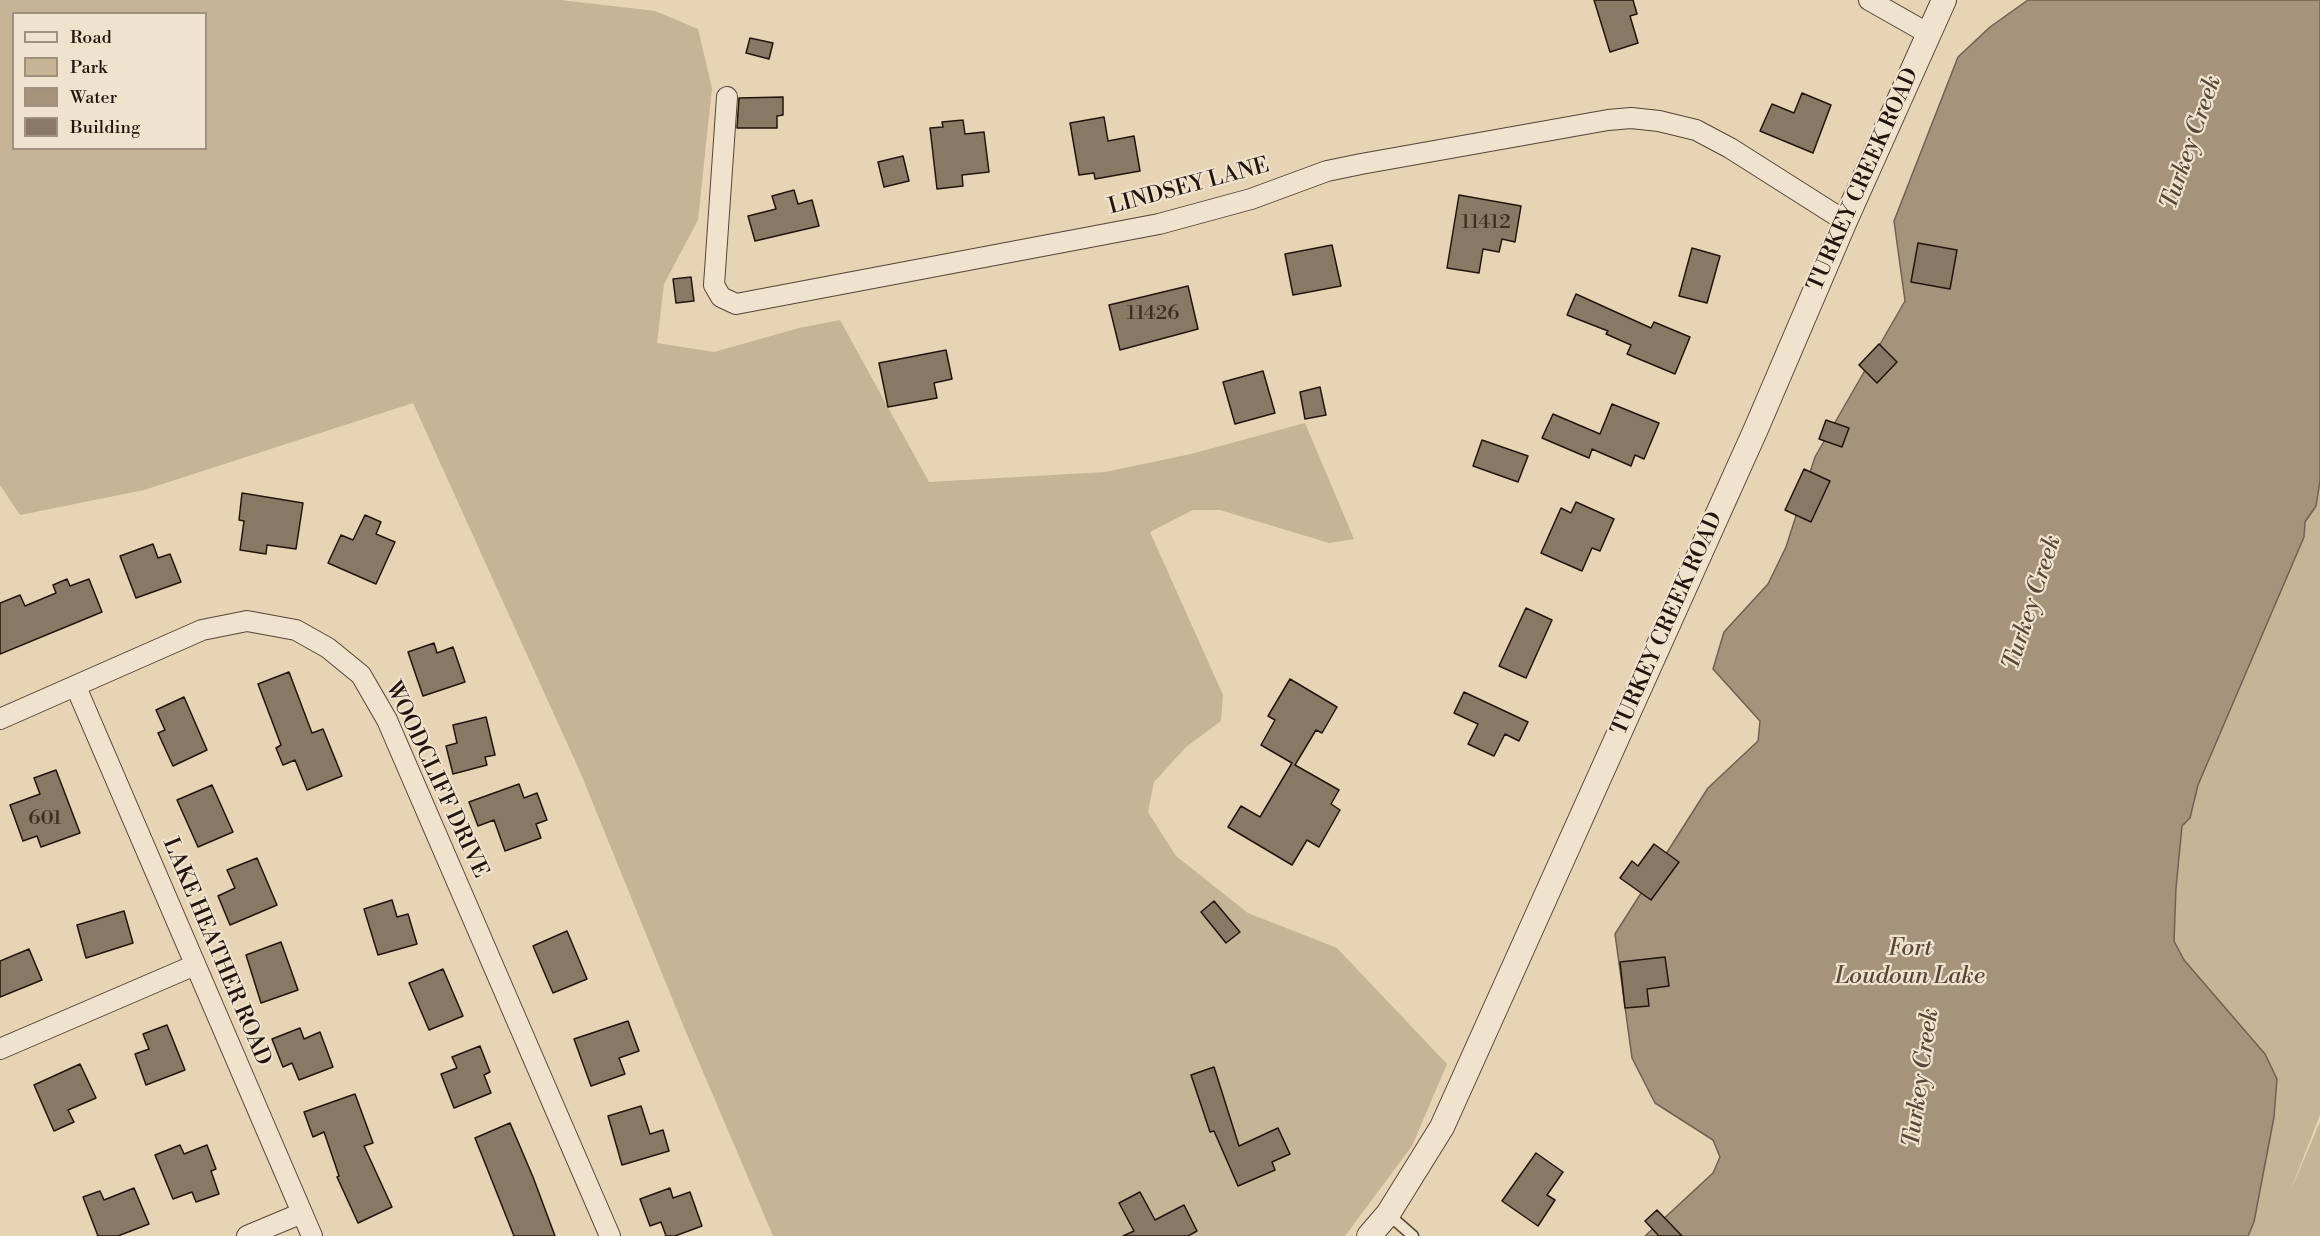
<!DOCTYPE html>
<style>
body{margin:0}
#map{position:relative;width:2320px;height:1236px;overflow:hidden;background:#e7d4b4;font-family:"Libre Bodoni",serif}
canvas{display:block}
.legend{position:absolute;left:12px;top:12px;width:195px;height:138px;box-sizing:border-box;background:#efe3ce;border:2px solid #9e9180;margin:0;padding:8px 10px;list-style:none;font-size:18px;color:#24150c}
.legend li{display:flex;align-items:center;gap:12px;height:30px}
.legend b{width:30px;border:2px solid #9e9180}
</style>
<div id="map">
<canvas width="2320" height="1236"></canvas>
<ul class="legend">
<li><b style="height:8px;background:#efe3ce"></b>Road</li>
<li><b style="height:16px;background:#c6b497"></b>Park</li>
<li><b style="height:16px;background:#a5937b"></b>Water</li>
<li><b style="height:16px;background:#897863"></b>Building</li>
</ul>
</div>
<script>
const c = document.querySelector('canvas').getContext('2d');
c.lineJoin = 'round';
function paint(path, color) { c.fillStyle = color; c.fill(path, 'evenodd'); }
const shape = rows => new Path2D(rows.map(r => 'M' + r).join(''));
function trace(path, color, width, dash) { c.strokeStyle = color; c.lineWidth = width; c.lineCap = dash ? 'butt' : 'round'; c.setLineDash(dash || []); c.stroke(path); }
function drawText(font, color, halo, rows, align = 'center') {
  c.font = font + ' "Libre Bodoni",serif'; c.lineWidth = 4.5; c.setLineDash([]); c.textBaseline = 'middle'; c.strokeStyle = halo; c.fillStyle = color; for (const [text, x, y, turn = 0] of rows) {
    c.save(); c.translate(x, y); c.rotate((+turn || 0) * Math.PI / 180); c.textAlign = isNaN(turn) ? turn : align; if (halo) c.strokeText(text, 0, 0); c.fillText(text, 0, 0); c.restore();
  }
}
const green = shape([
 [0,0,561,0,655,11,698,29,712,88,698,220,664,284,657,343,714,352,799,328,840,320,929,482,1105,472,1191,454,1305,423,1354,539,1329,543,1220,510,1193,510,1150,532,1223,695,1221,721,1186,747,1154,782,1148,812,1176,856,1248,913,1337,948,1447,1064,1412,1146,1345,1236,773,1236,683,1025,581,774,413,403,144,490,20,515,0,485],
 [14,14,206,14,206,148,14,148],
 [2320,481,2320,1115,2289,1194,2320,1122,2320,1236,2248,1236,2254,1222,2274,1117,2265,1054,2184,960,2174,941,2176,907,2171,819,2210,756,2304,537,2305,522,2316,506]
]);
const water = shape([
 [2028,0,2320,0,2320,481,2316,506,2305,522,2304,537,2198,785,2190,818,2182,826,2176,888,2174,941,2184,960,2265,1054,2277,1079,2274,1117,2254,1222,2248,1236,1645,1236,1713,1173,1720,1157,1713,1140,1655,1103,1632,1058,1615,934,1708,788,1758,741,1760,721,1713,669,1724,632,1768,584,1786,547,1815,457,1905,301,1894,221,1958,57,1990,27,2028,0]
]);
const building = shape([
 [1594,0,1633,0,1637,14,1630,16,1638,43,1610,52,1594,0],
 [750,38,773,43,769,59,746,53,750,38],
 [1802,93,1831,105,1813,153,1760,131,1772,104,1794,113,1802,93],
 [783,97,783,115,777,116,777,128,737,128,739,98,783,97],
 [1104,117,1108,141,1134,136,1140,171,1095,179,1094,173,1079,175,1070,123,1104,117],
 [963,120,965,134,984,132,989,172,962,175,963,186,937,189,930,128,943,127,942,122,963,120],
 [903,156,909,181,884,187,878,162,903,156],
 [794,190,798,204,812,200,819,226,755,241,748,216,776,209,772,196,794,190],
 [1459,195,1521,206,1515,242,1502,239,1499,252,1483,249,1479,273,1447,268,1459,195],
 [1918,243,1957,250,1950,289,1911,282,1918,243],
 [1332,245,1341,286,1293,295,1285,254,1332,245],
 [1692,248,1720,256,1707,303,1679,296,1692,248],
 [691,277,694,301,676,303,673,279,691,277],
 [1188,286,1198,329,1120,350,1109,305,1188,286],
 [1576,294,1651,328,1654,322,1690,337,1675,374,1627,354,1631,345,1606,334,1608,331,1567,315,1576,294],
 [1879,344,1897,362,1877,383,1859,365,1879,344],
 [946,350,952,379,934,383,937,398,888,407,879,363,946,350],
 [1263,371,1275,413,1235,424,1223,382,1263,371],
 [1320,387,1326,415,1305,419,1300,392,1320,387],
 [1612,404,1659,423,1644,459,1635,455,1631,466,1592,449,1589,458,1542,438,1553,414,1600,434,1612,404],
 [1826,420,1849,428,1842,447,1819,439,1826,420],
 [1482,440,1528,456,1518,482,1473,466,1482,440],
 [1804,469,1830,481,1811,522,1785,510,1804,469],
 [242,493,303,503,296,549,267,545,266,554,240,550,244,521,239,520,242,493],
 [1576,502,1614,519,1600,551,1592,548,1582,571,1541,553,1561,508,1571,513,1576,502],
 [365,515,381,522,376,534,395,542,376,584,328,563,341,535,353,540,365,515],
 [153,544,158,558,170,554,181,582,136,598,120,556,153,544],
 [67,579,70,586,89,579,102,612,0,654,0,603,20,595,25,606,56,593,53,585,67,579],
 [1526,608,1552,620,1526,678,1499,666,1526,608],
 [434,643,437,653,453,647,465,682,423,696,408,652,434,643],
 [289,672,312,733,323,729,342,776,307,790,295,760,283,765,276,748,281,745,258,684,289,672],
 [1290,679,1337,707,1322,733,1316,730,1295,765,1339,790,1331,804,1340,810,1319,847,1307,840,1292,865,1228,827,1241,806,1260,817,1292,763,1261,745,1275,720,1268,716,1290,679],
 [1464,692,1528,722,1519,741,1505,734,1494,756,1468,744,1478,724,1454,713,1464,692],
 [184,697,207,750,173,766,158,733,165,730,156,710,184,697],
 [486,717,495,755,485,757,487,765,453,774,446,746,457,743,453,725,486,717],
 [56,770,80,833,41,847,37,836,23,841,10,805,40,794,34,778,56,770],
 [519,784,524,798,537,793,547,820,536,824,541,838,505,851,494,820,478,826,469,802,519,784],
 [212,785,233,832,198,847,177,800,212,785],
 [1654,844,1679,862,1651,900,1620,878,1632,861,1638,866,1654,844],
 [257,858,277,905,230,925,218,896,235,888,227,870,257,858],
 [392,900,397,917,408,914,417,944,378,955,364,909,392,900],
 [1214,901,1240,932,1226,943,1201,912,1214,901],
 [124,911,133,943,86,958,77,925,124,911],
 [567,931,587,979,553,993,533,946,567,931],
 [281,942,298,990,261,1003,246,955,281,942],
 [29,949,42,980,0,997,0,961,29,949],
 [1665,957,1669,986,1647,989,1649,1006,1625,1008,1620,962,1665,957],
 [443,969,463,1016,429,1030,409,983,443,969],
 [628,1021,639,1051,619,1058,625,1074,591,1086,574,1039,628,1021],
 [167,1025,185,1070,146,1085,135,1054,149,1049,143,1034,167,1025],
 [300,1028,304,1039,320,1032,333,1067,299,1080,292,1063,283,1067,272,1039,300,1028],
 [480,1046,490,1072,484,1075,491,1093,454,1108,441,1074,457,1068,452,1057,480,1046],
 [80,1064,96,1098,68,1110,74,1122,54,1131,34,1085,80,1064],
 [1214,1067,1239,1146,1278,1128,1290,1154,1272,1162,1275,1170,1238,1186,1214,1131,1210,1132,1191,1075,1214,1067],
 [355,1094,373,1143,364,1146,392,1207,358,1223,337,1177,339,1176,324,1132,313,1137,304,1112,355,1094],
 [641,1106,650,1134,663,1130,669,1151,622,1165,608,1116,641,1106],
 [510,1123,533,1177,555,1236,514,1236,475,1138,510,1123],
 [180,1145,184,1154,207,1145,216,1169,211,1171,219,1194,196,1202,192,1192,173,1199,155,1155,180,1145],
 [1536,1153,1563,1172,1547,1195,1555,1200,1538,1226,1502,1201,1536,1153],
 [134,1188,149,1224,118,1236,98,1236,83,1197,100,1191,104,1200,134,1188],
 [670,1188,673,1198,690,1192,702,1226,675,1236,666,1236,661,1222,650,1226,640,1199,670,1188],
 [1140,1192,1155,1220,1184,1205,1197,1231,1188,1236,1123,1236,1134,1231,1119,1203,1140,1192],
 [1657,1210,1682,1236,1659,1236,1645,1221,1657,1210]
]);
const service = shape([
 [1388,1214,1413,1236]
]);
const minor = shape([
 [1869,0,1929,34],
 [727,97,714,285,721,297,736,304,1159,224,1251,199,1327,171,1361,164,1608,120,1631,118,1659,121,1696,130,1730,148,1845,221],
 [76,687,312,1236],
 [0,719,202,630,247,621,296,630,328,648,361,675,387,720,610,1236],
 [0,1049,195,965],
 [247,1236,302,1213]
]);
const tertiary = shape([
 [1369,1236,1388,1214,1442,1127,1756,429,1845,221,1944,0]
]);
const numberNames = [
 ["11412",1486,223],
 ["11426",1153,314],
 ["601",45,819]
];
const streetNames = [
 ["TURKEY CREEK ROAD",1864,180,-66],
 ["LINDSEY LANE",1189,187,-15],
 ["TURKEY CREEK ROAD",1668,624,-66],
 ["WOODCLIFF DRIVE",436,780,65],
 ["LAKE HEATHER ROAD",216,952,67]
];
const waterNames = [
 ["Turkey Creek",2192,143,-71],
 ["Turkey Creek",2033,603,-72],
 ["Fort",1910,949],
 ["Loudoun Lake",1910,977],
 ["Turkey Creek",1922,1078,-82]
];
paint(green, '#c6b497');
paint(water, '#a5937b');
trace(water, '#71614f', 1.5);
paint(building, '#897863');
trace(building, '#24150c', 1.5);
trace(service, '#554536', 13);
trace(minor, '#554536', 22);
trace(tertiary, '#554536', 26);
trace(service, '#efe3ce', 10);
trace(minor, '#efe3ce', 20);
trace(tertiary, '#efe3ce', 24);
drawText('20px', '#3d2e22', null, numberNames);
drawText('22px', '#24150c', '#efe3ce', streetNames);
drawText('italic 24px', '#584738', '#efe3ce', waterNames);
</script>
